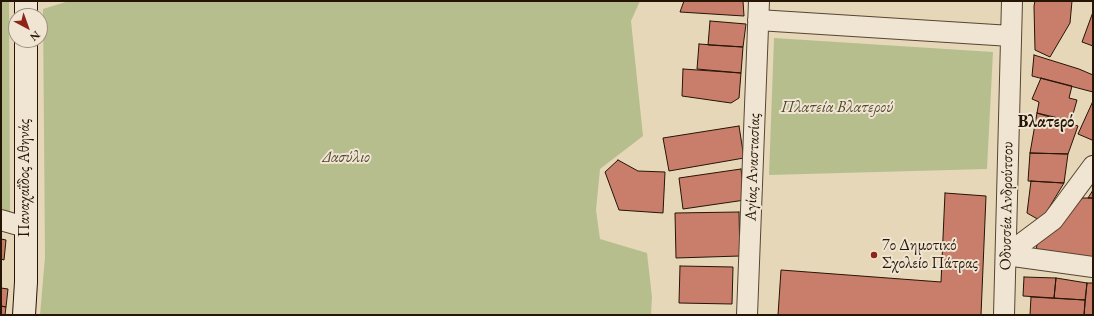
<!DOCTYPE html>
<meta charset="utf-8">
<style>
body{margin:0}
#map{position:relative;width:1094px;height:316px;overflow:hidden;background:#e6d7b9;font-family:"EB Garamond",serif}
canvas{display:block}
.frame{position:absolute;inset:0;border:2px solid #261405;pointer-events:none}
.north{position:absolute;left:8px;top:8px;width:40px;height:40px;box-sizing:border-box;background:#efe5d2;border:1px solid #9f9180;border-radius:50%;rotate:139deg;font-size:11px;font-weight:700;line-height:16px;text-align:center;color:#261405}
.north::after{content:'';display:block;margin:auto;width:14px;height:18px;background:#8f2418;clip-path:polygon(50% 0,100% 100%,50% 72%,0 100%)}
</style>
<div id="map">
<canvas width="1094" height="316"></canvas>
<div class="frame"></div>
<div class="north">N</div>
</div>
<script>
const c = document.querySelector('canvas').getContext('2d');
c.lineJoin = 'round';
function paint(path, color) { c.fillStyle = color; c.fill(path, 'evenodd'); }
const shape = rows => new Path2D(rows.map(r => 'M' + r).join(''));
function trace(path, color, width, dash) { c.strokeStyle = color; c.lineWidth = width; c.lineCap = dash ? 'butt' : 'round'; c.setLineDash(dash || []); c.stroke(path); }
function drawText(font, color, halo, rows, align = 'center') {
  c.font = font + ' "EB Garamond",serif'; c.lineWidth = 4; c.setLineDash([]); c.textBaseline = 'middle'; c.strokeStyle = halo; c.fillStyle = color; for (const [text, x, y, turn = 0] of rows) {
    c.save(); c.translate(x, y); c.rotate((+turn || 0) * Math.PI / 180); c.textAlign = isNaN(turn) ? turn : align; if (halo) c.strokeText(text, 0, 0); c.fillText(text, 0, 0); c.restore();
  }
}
const green = shape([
 [1,1,9,1,10,212,1,209],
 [69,1,640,1,631,21,643,136,600,169,596,210,600,239,647,253,652,297,651,315,40,315,45,257,43,9],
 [774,38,993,52,987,169,769,175]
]);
const building = shape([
 [684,1,743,1,744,16,680,12,684,1],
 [1035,1,1072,1,1070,23,1050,57,1035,50,1034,6,1035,1],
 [1093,12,1093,46,1082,42,1093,12],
 [710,21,746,24,743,47,708,45,710,21],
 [699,44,743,47,741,73,697,69,699,44],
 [1034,55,1079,69,1093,75,1093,92,1032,76,1034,55],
 [683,69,741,73,739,98,731,103,682,96,683,69],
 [1041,78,1072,86,1069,98,1077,100,1071,121,1037,113,1039,102,1032,99,1041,78],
 [1093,101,1093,140,1092,140,1078,134,1093,101],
 [1037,113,1078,126,1068,154,1030,153,1037,113],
 [739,126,744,158,669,171,663,138,739,126],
 [1030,153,1068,154,1064,183,1028,181,1030,153],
 [618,160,638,171,665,172,663,213,619,210,605,172,618,160],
 [741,169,745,200,683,209,679,178,741,169],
 [1031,181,1064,183,1041,221,1027,213,1031,181],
 [1093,190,1093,198,1088,198,1093,190],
 [945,193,986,196,981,315,778,315,781,270,941,282,945,193],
 [1083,198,1093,198,1093,257,1036,252,1037,244,1083,198],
 [739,212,740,256,676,258,675,213,739,212],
 [1,239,6,240,4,260,1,259,1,239],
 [680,266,733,267,732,304,679,303,680,266],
 [1024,277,1056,278,1054,298,1023,296,1024,277],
 [1056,278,1087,283,1085,300,1054,298,1056,278],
 [1087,283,1093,283,1093,315,1084,315,1087,283],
 [1,288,8,289,6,307,1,306,1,288],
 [1031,297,1085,300,1084,315,1030,315,1031,297],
 [1,306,6,307,5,315,1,315,1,306]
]);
const street = shape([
 [758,20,1011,36],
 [1,220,25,227],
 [1006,255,1053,220,1093,166],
 [1006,255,1093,267],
 [747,315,759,1],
 [1004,315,1012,1]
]);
const secondary = shape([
 [26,1,26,16],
 [24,315,26,282,26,40]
]);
const markers = [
 [874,255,4,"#8f2418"]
];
const parkNames = [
 ["Πλατεία Βλατερού",837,108],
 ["Δασύλιο",346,158]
];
const streetNames = [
 ["Αγίας Αναστασίας",753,167,-88],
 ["Παναχαΐδος Αθηνάς",25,178,-90],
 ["Οδυσσέα Ανδρούτσου",1007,206,-89]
];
const poiNames = [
 ["7ο Δημοτικό",882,246],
 ["Σχολείο Πάτρας",882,264]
];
const neighbourhoodNames = [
 ["Βλατερό",1046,122]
];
paint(green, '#b7be8e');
paint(building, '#c87e6a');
trace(building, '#261405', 1);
trace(street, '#564532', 22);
trace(secondary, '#261405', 24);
trace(street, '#efe5d2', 20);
trace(secondary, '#efe5d2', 22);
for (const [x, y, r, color] of markers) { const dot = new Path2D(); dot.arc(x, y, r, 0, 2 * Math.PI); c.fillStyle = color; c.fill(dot); trace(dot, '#efe5d2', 1.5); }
drawText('italic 16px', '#52472e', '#efe5d2', parkNames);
drawText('16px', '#261405', '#efe5d2', streetNames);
drawText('16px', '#261405', '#efe5d2', poiNames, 'left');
drawText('bold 17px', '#261405', '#efe5d2', neighbourhoodNames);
</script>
